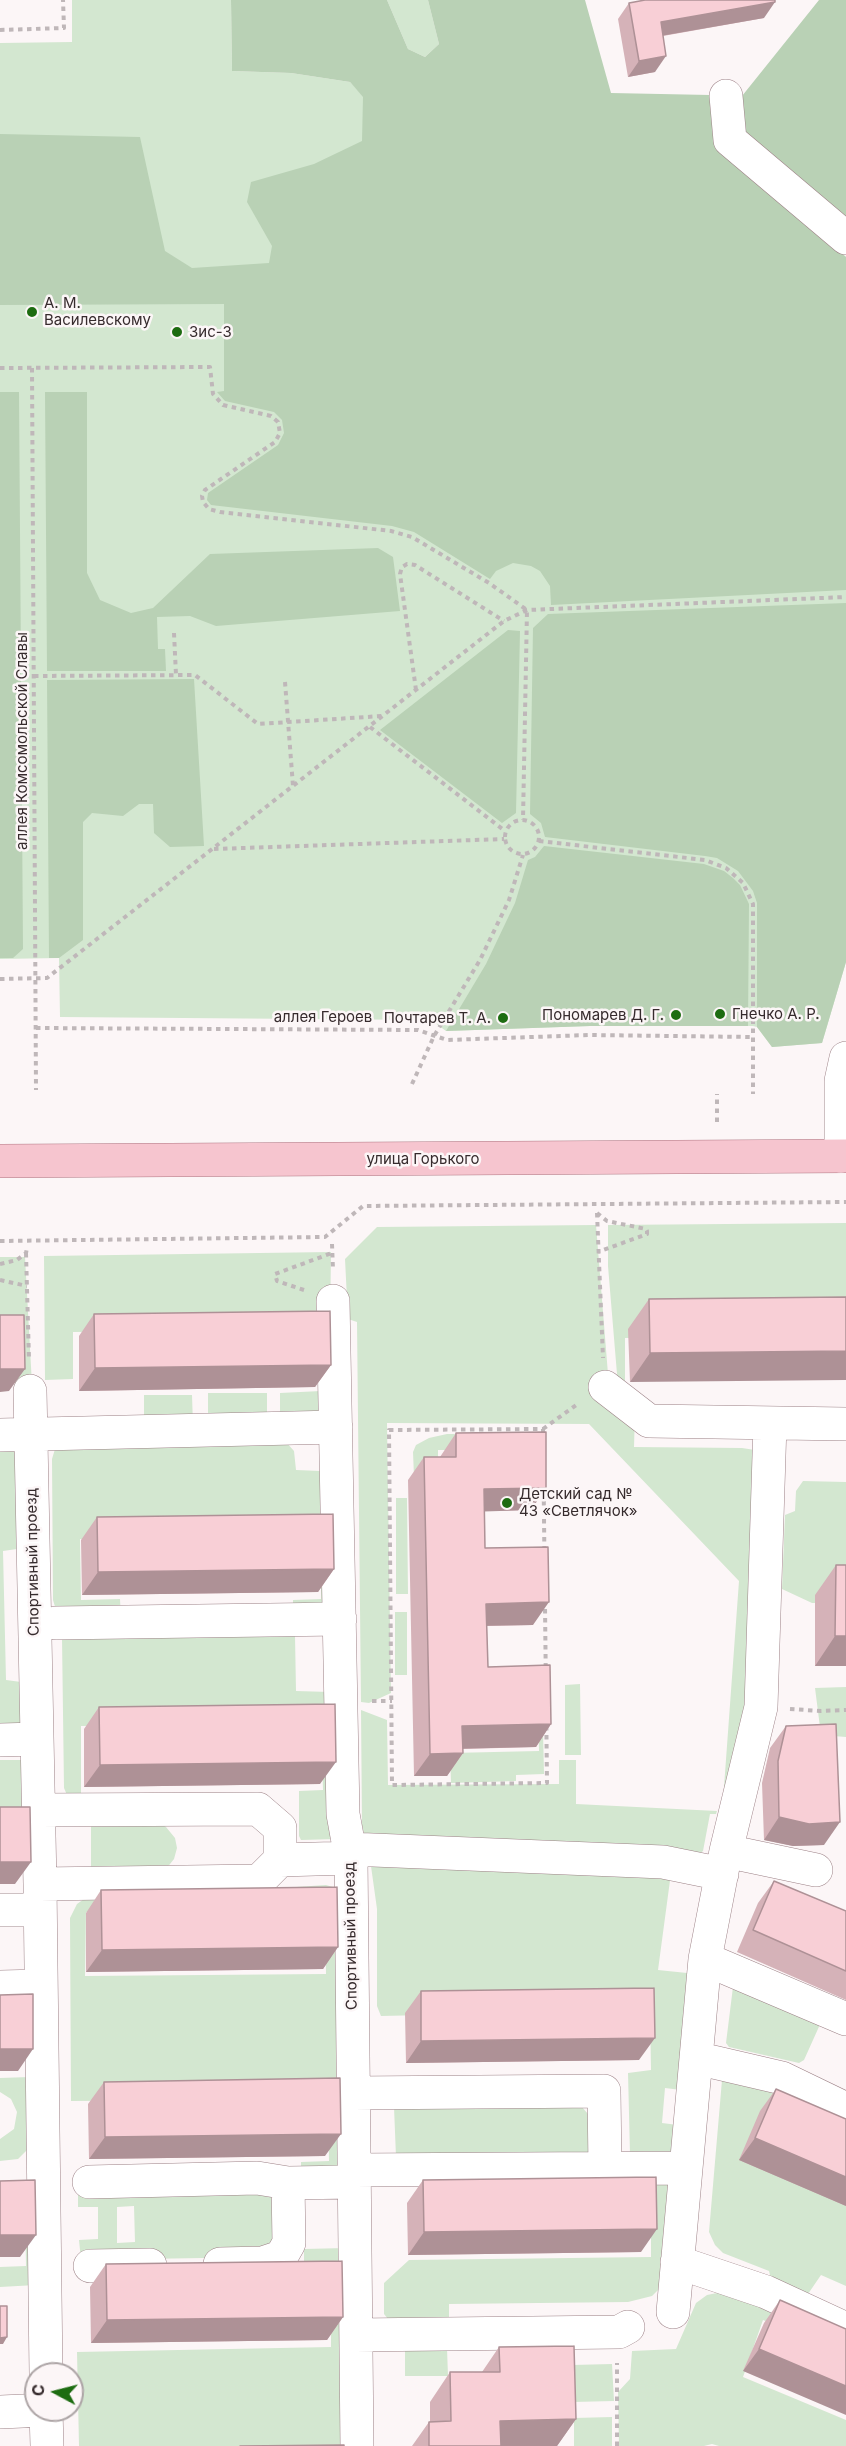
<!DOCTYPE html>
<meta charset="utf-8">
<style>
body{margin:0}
#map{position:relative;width:846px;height:2446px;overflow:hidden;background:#fcf6f7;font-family:Inter,sans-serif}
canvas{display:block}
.north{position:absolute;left:24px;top:2362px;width:60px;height:60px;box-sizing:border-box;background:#fcf6f7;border:2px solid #ada5a6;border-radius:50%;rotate:277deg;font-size:16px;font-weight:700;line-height:24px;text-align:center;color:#362b2d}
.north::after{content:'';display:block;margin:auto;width:21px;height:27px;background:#1d6c11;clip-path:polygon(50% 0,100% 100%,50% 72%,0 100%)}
</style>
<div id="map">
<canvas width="846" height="2446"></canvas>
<div class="north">С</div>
</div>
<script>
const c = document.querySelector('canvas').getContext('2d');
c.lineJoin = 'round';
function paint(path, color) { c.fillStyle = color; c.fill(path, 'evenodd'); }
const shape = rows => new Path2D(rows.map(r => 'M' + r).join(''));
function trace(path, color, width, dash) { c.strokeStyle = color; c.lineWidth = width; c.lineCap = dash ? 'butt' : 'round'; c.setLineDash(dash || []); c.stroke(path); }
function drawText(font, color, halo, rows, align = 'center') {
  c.font = font + ' Inter,sans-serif'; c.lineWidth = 5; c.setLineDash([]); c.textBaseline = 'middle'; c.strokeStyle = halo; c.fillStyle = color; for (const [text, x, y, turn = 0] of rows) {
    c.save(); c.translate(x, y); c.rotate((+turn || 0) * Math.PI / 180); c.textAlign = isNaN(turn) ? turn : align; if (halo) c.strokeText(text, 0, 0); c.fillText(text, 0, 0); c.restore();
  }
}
const green = shape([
 [72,0,231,0,232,71,291,73,350,82,363,96,715,142,846,257,846,962,822,1043,772,1047,757,1027,753,1026,590,1026,446,1031,431,1020,60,1017,59,958,0,959,0,43,72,42],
 [387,0,428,0,439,44,425,57,408,49],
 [846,1223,846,1333,625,1338,625,1399,619,1398,608,1266,608,1225],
 [596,1225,610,1399,635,1412,634,1447,742,1448,755,1450,750,1690,721,1828,739,1581,589,1424,387,1423,391,1693,369,1703,361,1702,357,1322,348,1319,345,1259,377,1227],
 [331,1252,329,1401,326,1412,280,1423,280,1393,321,1391,319,1330,73,1332,73,1379,45,1380,44,1256],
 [0,1257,25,1257,32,1385,15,1385,13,1335,0,1335],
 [208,1393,267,1393,267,1424,208,1424],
 [144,1395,192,1395,193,1425,144,1425],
 [447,1434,464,1434,531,1450,438,1450,438,1477,414,1477,413,1452,416,1445,429,1438],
 [286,1442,294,1451,296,1470,320,1471,337,1605,293,1615,293,1600,321,1599,321,1537,80,1539,81,1600,120,1599,121,1618,56,1610,53,1600,52,1459,55,1449],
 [0,1444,18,1446,17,1549,3,1551,6,1680,21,1682,28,1722,0,1730],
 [803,1481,846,1482,846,1603,812,1603,782,1589,785,1515,795,1511,796,1491],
 [396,1498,407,1498,408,1594,396,1594],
 [395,1612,407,1612,407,1675,395,1675],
 [295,1636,296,1691,330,1692,336,1839,301,1840,299,1836,299,1791,323,1790,321,1723,81,1726,81,1802,67,1795,64,1788,62,1638],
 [580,1684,581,1755,565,1755,565,1685],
 [542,1686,544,1774,516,1775,516,1781,451,1783,450,1753,539,1751,538,1687],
 [846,1687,846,1737,821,1735,815,1688],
 [361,1710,387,1720,388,1785,559,1784,559,1760,576,1760,576,1804,717,1811,716,1814,710,1814,703,1851,699,1854,576,1842,365,1836,362,1826],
 [0,1760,33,1760,34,1825,0,1826],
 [91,1820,161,1823,166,1827,175,1838,177,1848,174,1859,166,1869,91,1874],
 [370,1859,671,1873,658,1970,687,1973,691,1979,681,2090,665,2088,662,2123,678,2125,675,2153,630,2154,628,2073,651,2070,650,2010,381,2016,377,2006,377,1909],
 [326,1885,336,1888,344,2168,301,2172,301,2162,329,2161,328,2099,71,2101,70,1918,77,1904,84,1899,94,1898,125,1912,86,1912,85,1976,326,1974,325,1913,297,1912,296,1887],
 [733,1987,822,2020,804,2060,799,2063,729,2047,726,2043],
 [30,2077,29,2148,18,2159,0,2161,0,2139,14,2129,17,2112,11,2099,0,2092,0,2078],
 [722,2080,791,2090,846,2206,846,2286,821,2275,808,2294,771,2279,769,2271,723,2253,715,2245,709,2232],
 [394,2107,582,2107,588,2114,591,2147,587,2155,396,2157],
 [664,2181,670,2187,659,2289,652,2296,628,2302,449,2304,449,2321,388,2319,384,2314,384,2283,409,2260,651,2257,651,2199,609,2196],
 [78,2188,272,2190,284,2233,264,2257,81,2260,79,2240,98,2239,98,2207,78,2207],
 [134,2206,135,2242,117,2243,117,2207],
 [25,2193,33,2198,35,2205,36,2285,0,2287,0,2267,26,2266,25,2203,0,2203,0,2194],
 [345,2248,349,2446,79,2446,77,2352,331,2347,331,2286,304,2285,304,2249],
 [722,2292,803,2320,798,2334,763,2320,743,2377,846,2420,846,2446,719,2446,712,2444,704,2446,619,2446,618,2392,630,2379,632,2351,676,2349,696,2303,707,2295],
 [447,2348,448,2376,405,2376,405,2349],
 [612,2364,614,2401,573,2402,572,2365],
 [612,2417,612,2446,574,2446,574,2418]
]);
const forest = shape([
 [231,0,387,0,408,49,425,57,439,44,428,0,585,0,611,93,710,95,715,142,846,257,846,590,551,605,550,586,540,571,531,566,513,563,496,571,490,579,414,532,392,526,211,505,207,500,208,493,278,445,284,433,282,420,274,412,225,401,217,392,224,391,224,304,0,305,0,134,140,137,165,251,192,268,269,263,272,246,247,202,251,182,314,164,362,141,363,97,350,82,291,73,232,71],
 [819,0,846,0,846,222,744,137,742,96],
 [0,392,19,392,23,949,13,958,0,958],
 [45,392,87,392,87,573,100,600,131,613,153,608,210,554,378,548,393,557,400,611,216,626,190,616,157,617,158,649,165,649,166,671,47,671],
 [846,603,846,962,822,1043,772,1047,757,1027,757,903,753,891,738,871,717,858,705,856,545,837,541,823,530,814,533,628,548,614],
 [508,630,520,631,516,813,502,823,380,730],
 [194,679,204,846,170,847,154,833,153,804,139,804,123,816,92,813,83,822,83,940,59,958,49,958,47,680],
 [544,846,704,864,724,871,733,878,740,885,749,904,748,1026,590,1026,446,1031,486,964,515,903,528,860,535,857]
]);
const path = shape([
 [0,30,64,28,63,0],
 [0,368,210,367,213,394,223,405,271,416,278,422,280,433,275,442,205,490,202,496,203,502,209,509,220,512,391,531,412,537,489,583,527,610,523,820],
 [32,368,36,1090],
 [174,633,176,675],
 [34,676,195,675,258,724,382,716],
 [285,682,293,786],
 [416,690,400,574,402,567,407,564,415,565,504,621],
 [370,727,505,831],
 '505 837a17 17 0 1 1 34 0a17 17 0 1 1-34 0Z',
 [539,841,705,860,726,868,743,883,753,904,753,1094],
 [214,849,504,839],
 [0,979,47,978,504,621,527,610,846,597],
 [36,1028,418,1030,447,1040,589,1035,753,1037],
 [412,1084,434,1036,480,960,509,900,523,855],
 [717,1122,717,1094],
 [597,1213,603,1358],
 [597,1213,607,1221,646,1229,647,1231,647,1234,598,1252],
 [0,1241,325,1237,363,1206,846,1202],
 [332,1244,333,1270],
 [26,1253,29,1360],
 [0,1264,17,1260,26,1253,27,1248],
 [0,1280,27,1286],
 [304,1290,277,1281,275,1274,332,1253],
 [543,1429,547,1783,392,1785,389,1430,543,1429],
 [543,1429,579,1403],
 [372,1701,392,1701],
 [790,1709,821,1711,846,1710],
 [617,2446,617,2363]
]);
const minor = shape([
 [726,96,730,140,846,238],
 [841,1156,841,1081,846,1058],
 [333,1301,343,1814,351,1858,357,2446],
 [605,1387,649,1421,846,1424],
 [30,1391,40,1884,46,2374],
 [0,1435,336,1427],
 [56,1623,340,1619],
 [0,1740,37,1739],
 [38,1810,258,1809,280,1828,280,1860],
 [349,1849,663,1862,722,1874],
 [726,1851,816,1870],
 [40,1884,259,1881,280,1860,351,1858],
 [0,1910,40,1910],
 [705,1959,846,2019],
 [0,1987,41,1986],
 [696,2058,782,2078,846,2109],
 [353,2093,604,2091,605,2168],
 [354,2170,686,2168],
 [89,2182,257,2178,288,2183,289,2243,281,2257,263,2263,220,2264],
 [288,2183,354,2182],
 [677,2262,766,2292,846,2329],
 [90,2266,150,2265],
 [673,2312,705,1959,726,1851,761,1707,770,1424],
 [356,2335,619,2332,628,2327],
 [46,2410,47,2446],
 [0,2412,46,2410]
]);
const major = shape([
 [0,1161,846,1156]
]);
const wall = shape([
 [629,3,764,18,663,36,655,72,628,77,618,19],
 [846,1297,630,1382,628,1329,649,1299],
 [94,1314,331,1365,315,1387,79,1391,79,1336],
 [456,1433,546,1488,531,1510,484,1511,485,1548,533,1625,487,1626,488,1667,551,1724,536,1747,463,1749,463,1753,447,1776,414,1776,408,1480,424,1457,440,1457],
 [97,1517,334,1569,318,1592,82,1595,81,1540],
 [836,1565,846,1565,846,1666,815,1666,815,1595],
 [99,1707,320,1784,84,1787,84,1729],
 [786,1726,824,1845,793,1846,764,1840,762,1783,770,1748],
 [774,1881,846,1911,846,2000,737,1952,758,1903],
 [101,1890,338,1947,323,1969,86,1972,86,1913],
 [421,1991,639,2060,406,2063,405,2013],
 [104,2082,325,2156,89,2159,88,2104],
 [776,2089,846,2119,846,2206,739,2160,760,2111],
 [423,2180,641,2252,408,2255,407,2203],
 [106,2264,343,2317,327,2340,91,2343,90,2287],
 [780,2300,846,2329,743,2371,764,2323],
 [499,2347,576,2419,557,2446,412,2446,429,2422,430,2422,430,2402,450,2372,482,2372]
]);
const shadedWall = shape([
 [775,2,764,18,649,38,661,22],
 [666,56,655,72,628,77,639,61],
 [846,1351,846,1380,630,1382,650,1353],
 [331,1365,315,1387,79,1391,95,1368],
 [0,1369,25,1369,9,1391,0,1392],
 [546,1488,531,1510,468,1512,484,1489],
 [334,1569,318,1592,82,1595,98,1572],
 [549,1602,533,1625,471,1626,486,1604],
 [835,1636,846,1636,846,1666,815,1666],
 [551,1724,536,1747,446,1749,462,1726],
 [463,1753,447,1776,414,1776,430,1754],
 [336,1762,320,1784,84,1787,100,1765],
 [779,1817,840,1822,824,1845,793,1846,764,1840],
 [0,1862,31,1862,15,1884,0,1884],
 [338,1947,323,1969,86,1972,102,1950],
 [655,2038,639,2060,406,2063,421,2041],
 [0,2049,33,2049,18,2071,0,2071],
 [341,2134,325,2156,89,2159,105,2137],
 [755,2138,846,2177,846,2206,739,2160],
 [657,2229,641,2252,408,2255,424,2232],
 [0,2235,36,2235,20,2257,0,2257],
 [343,2317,327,2340,91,2343,107,2320],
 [7,2337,3,2344,0,2344,0,2338],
 [759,2349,846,2386,846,2415,743,2371],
 [576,2419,557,2446,482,2446,500,2421]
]);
const building = shape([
 [645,0,775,0,775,2,661,22,666,56,639,61,629,3,645,0],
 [846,1297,846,1351,650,1353,649,1299,846,1297],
 [330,1311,331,1365,95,1368,94,1314,330,1311],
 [0,1315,24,1315,25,1369,0,1369,0,1315],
 [546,1432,546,1488,484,1489,485,1548,548,1547,549,1602,486,1604,488,1667,550,1665,551,1724,462,1726,463,1753,430,1754,424,1457,456,1457,456,1433,546,1432],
 [333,1514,334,1569,98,1572,97,1517,333,1514],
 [836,1565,846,1565,846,1636,835,1636,836,1565],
 [335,1704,336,1762,100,1765,99,1707,335,1704],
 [836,1724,840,1822,809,1824,779,1817,778,1761,786,1726,836,1724],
 [0,1807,30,1807,31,1862,0,1862,0,1807],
 [774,1881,846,1911,846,1971,753,1930,774,1881],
 [337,1887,338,1947,102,1950,101,1890,337,1887],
 [654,1988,655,2038,421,2041,421,1991,654,1988],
 [33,1994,33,2049,0,2049,0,1995,33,1994],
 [340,2078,341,2134,105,2137,104,2082,340,2078],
 [776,2089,846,2119,846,2177,755,2138,776,2089],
 [656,2177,657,2229,424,2232,423,2180,656,2177],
 [35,2180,36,2235,0,2235,0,2181,35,2180],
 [342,2261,343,2317,107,2320,106,2264,342,2261],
 [780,2300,846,2329,846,2386,759,2349,780,2300],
 [0,2306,7,2306,7,2337,0,2338,0,2306],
 [574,2346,576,2419,500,2421,501,2446,429,2446,429,2422,451,2421,450,2372,500,2372,499,2347,574,2346],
 [344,2445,344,2446,240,2446,344,2445]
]);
const markers = [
 [32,312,6,"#1d6c11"],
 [177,332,6,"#1d6c11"],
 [720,1014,6,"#1d6c11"],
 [676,1015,6,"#1d6c11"],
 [503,1018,6,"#1d6c11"],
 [507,1503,6,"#1d6c11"]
];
const poiNames = [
 ["А. М.",44,303],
 ["Василевскому",44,320],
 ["Зис-3",189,332],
 ["Гнечко А. Р.",732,1014],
 ["Пономарев Д. Г.",664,1015,"right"],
 ["Почтарев Т. А.",491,1018,"right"],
 ["Детский сад №",519,1494],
 ["43 «Светлячок»",519,1511]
];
const streetNames = [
 ["аллея Комсомольской Славы",22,741,-90],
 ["аллея Героев",323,1017],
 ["улица Горького",423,1159],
 ["Спортивный проезд",33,1562,-91],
 ["Спортивный проезд",351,1936,-91]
];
paint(green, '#d3e7d0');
paint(forest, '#b9d1b5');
trace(minor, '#9d8287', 34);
trace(major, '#af7682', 34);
trace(path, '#bfb7b9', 4, [4.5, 4.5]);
trace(minor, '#fff', 33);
trace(major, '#f6c5cf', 33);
paint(wall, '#d5b2b8');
paint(shadedWall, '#ae9196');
paint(building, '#f8cfd6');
trace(building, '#ae9196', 1.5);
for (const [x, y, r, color] of markers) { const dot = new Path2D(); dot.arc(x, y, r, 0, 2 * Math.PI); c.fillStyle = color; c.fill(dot); trace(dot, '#fcf6f7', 2); }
drawText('15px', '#362b2d', '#fcf6f7', poiNames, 'left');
drawText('15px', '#362b2d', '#fcf6f7', streetNames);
</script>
